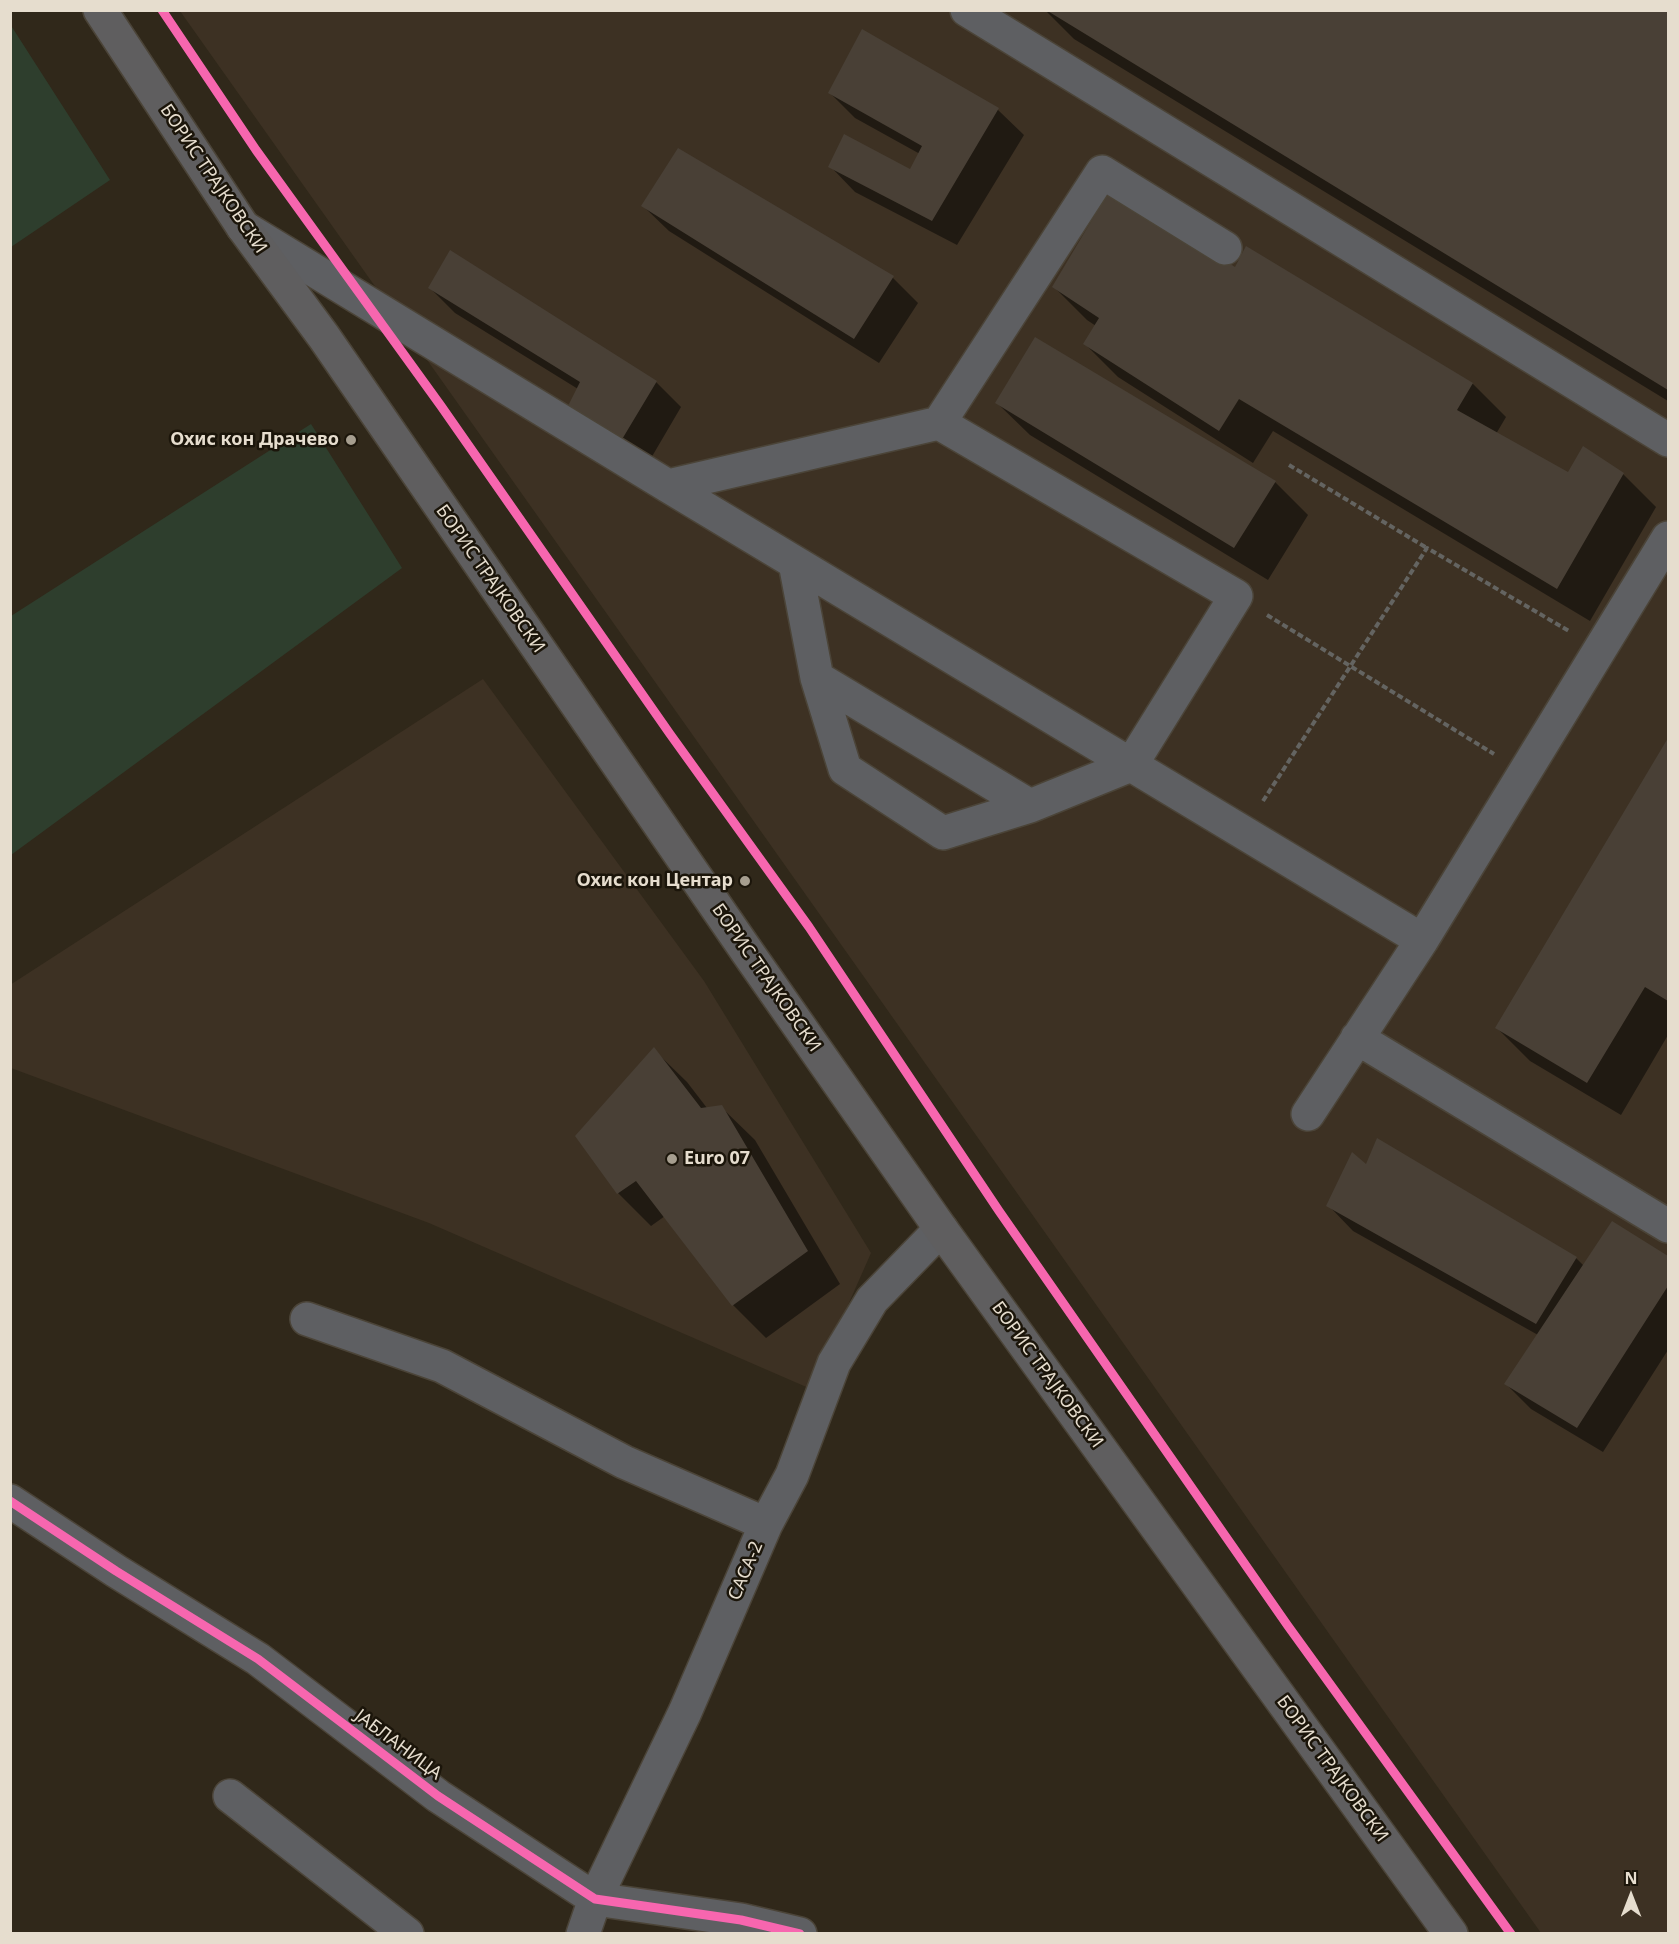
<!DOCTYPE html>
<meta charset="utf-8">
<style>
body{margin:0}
#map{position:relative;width:1679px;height:1944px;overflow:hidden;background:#30281a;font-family:"Noto Sans",sans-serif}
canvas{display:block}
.frame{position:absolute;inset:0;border:12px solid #e6ddce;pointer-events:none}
.north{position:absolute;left:1601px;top:1866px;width:60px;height:60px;-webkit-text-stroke:4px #1b150a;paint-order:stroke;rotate:0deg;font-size:16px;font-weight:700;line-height:24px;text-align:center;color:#e6ddce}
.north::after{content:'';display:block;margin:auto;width:21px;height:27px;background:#e6ddce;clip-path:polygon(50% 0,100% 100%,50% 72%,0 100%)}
</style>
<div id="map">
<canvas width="1679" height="1944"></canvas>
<div class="frame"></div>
<div class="north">N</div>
</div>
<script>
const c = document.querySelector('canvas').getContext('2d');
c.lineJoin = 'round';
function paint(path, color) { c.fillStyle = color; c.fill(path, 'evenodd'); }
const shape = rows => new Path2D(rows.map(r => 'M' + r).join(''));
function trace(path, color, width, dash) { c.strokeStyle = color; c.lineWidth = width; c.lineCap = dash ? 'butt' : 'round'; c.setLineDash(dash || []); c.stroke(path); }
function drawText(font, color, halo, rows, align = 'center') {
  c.font = font + ' "Noto Sans",sans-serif'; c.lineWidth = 5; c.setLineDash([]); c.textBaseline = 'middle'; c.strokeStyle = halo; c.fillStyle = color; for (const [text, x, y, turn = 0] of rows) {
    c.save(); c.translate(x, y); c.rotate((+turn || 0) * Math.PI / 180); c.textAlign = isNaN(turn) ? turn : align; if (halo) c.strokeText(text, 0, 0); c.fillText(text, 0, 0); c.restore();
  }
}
const industrial = shape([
 [180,11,1668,11,1668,1933,1541,1933],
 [483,679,704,981,871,1253,811,1389,429,1223,11,1068,10,985]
]);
const green = shape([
 [10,24,110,180,11,247,10,247],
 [311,424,402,568,11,855,11,616]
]);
const shadow = shape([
 [1045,10,1668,10,1668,401,1074,39],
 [863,32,998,110,1024,135,957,245,855,192,830,166,911,171,920,154,855,118,830,93],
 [678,150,893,278,918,303,879,363,669,231,643,206],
 [1246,248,1473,384,1506,417,1496,434,1568,474,1623,474,1656,507,1590,621,1273,431,1253,463,1118,377,1085,344,1096,326,1087,320,1054,287,1236,269],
 [430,288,656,382,681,407,647,465,594,433,578,389,455,313],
 [996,402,1275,482,1308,515,1268,580,1030,435],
 [1668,741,1668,1035,1621,1115,1530,1061,1497,1028],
 [654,1050,687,1082,707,1108,721,1107,755,1140,840,1284,766,1338,733,1305,665,1216,651,1226,618,1193],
 [1367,1166,1576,1258,1584,1266,1612,1223,1668,1257,1668,1350,1603,1452,1531,1409,1506,1384,1538,1335,1353,1231,1328,1205]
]);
const building = shape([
 [1046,10,1668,10,1668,390],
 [862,29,999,108,932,221,828,167,844,134,910,169,922,146,828,93],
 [678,148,894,276,854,339,641,206],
 [1111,188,1235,267,1246,246,1473,383,1457,410,1568,472,1583,446,1624,473,1557,589,1239,399,1219,431,1083,344,1099,318,1052,287],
 [450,250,657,381,621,441,567,408,580,382,428,288],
 [1035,337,1276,481,1234,548,995,403],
 [1668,738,1668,1001,1645,987,1587,1083,1495,1028],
 [654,1047,701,1108,722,1105,808,1251,732,1306,636,1181,617,1194,575,1136],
 [1377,1138,1577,1257,1536,1324,1326,1206,1352,1152,1366,1164],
 [1612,1221,1668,1256,1668,1286,1577,1428,1504,1384]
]);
const path = shape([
 [1289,465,1427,548],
 [1267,615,1494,754],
 [1263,801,1427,548,1569,631]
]);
const minor = shape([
 [967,10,1668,440],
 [243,227,668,486,1422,940,1668,538],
 [939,423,1102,172,1225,248],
 [668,486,939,423,1236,596,1131,765,1030,806,943,833,845,769,817,678,795,563],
 [817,678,1030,806],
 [1357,1038,1668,1226],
 [1308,1114,1422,940],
 [307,1319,442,1366,624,1462,766,1524],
 [10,1501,116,1571,258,1659,438,1796,595,1899,741,1920,800,1934],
 [230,1796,407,1934],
 [583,1934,595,1899,685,1712,766,1524,792,1475,834,1363,872,1300,941,1229]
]);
const major = shape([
 [100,10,243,227,324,337,748,953,941,1229,1451,1934]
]);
const cycleway = shape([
 [162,10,256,150,441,406,670,734,809,927,999,1211,1288,1626,1511,1934],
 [10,1501,116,1571,258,1659,438,1796,595,1899,741,1920,800,1934]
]);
const markers = [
 [351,440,6,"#a69e8f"],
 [745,881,6,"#a69e8f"],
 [672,1159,6,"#a69e8f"]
];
const streetNames = [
 ["БОРИС ТРАЈКОВСКИ",213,179,56],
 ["БОРИС ТРАЈКОВСКИ",490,579,55],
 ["БОРИС ТРАЈКОВСКИ",766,978,55],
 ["БОРИС ТРАЈКОВСКИ",1047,1375,54],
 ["САСА-2",746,1571,-67],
 ["ЈАБЛАНИЦА",398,1745,37],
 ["БОРИС ТРАЈКОВСКИ",1332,1769,54]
];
const poiNames = [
 ["Охис кон Драчево",339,440],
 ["Охис кон Центар",733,881],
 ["Euro 07",684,1159,"left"]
];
paint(industrial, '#3d3123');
paint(green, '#2e3e2d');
paint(shadow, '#0007');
paint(building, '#494036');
trace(minor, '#4b4438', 36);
trace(major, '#4b4438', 36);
trace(path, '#646461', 4, [6, 3]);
trace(minor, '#5e5f62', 33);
trace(major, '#5f5e5f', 33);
trace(cycleway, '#f766af', 9);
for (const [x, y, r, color] of markers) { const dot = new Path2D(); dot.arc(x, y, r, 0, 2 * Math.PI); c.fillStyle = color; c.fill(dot); trace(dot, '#1b150a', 2); }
drawText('18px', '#e6ddce', '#1b150a', streetNames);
drawText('bold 18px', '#e6ddce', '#1b150a', poiNames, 'right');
</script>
